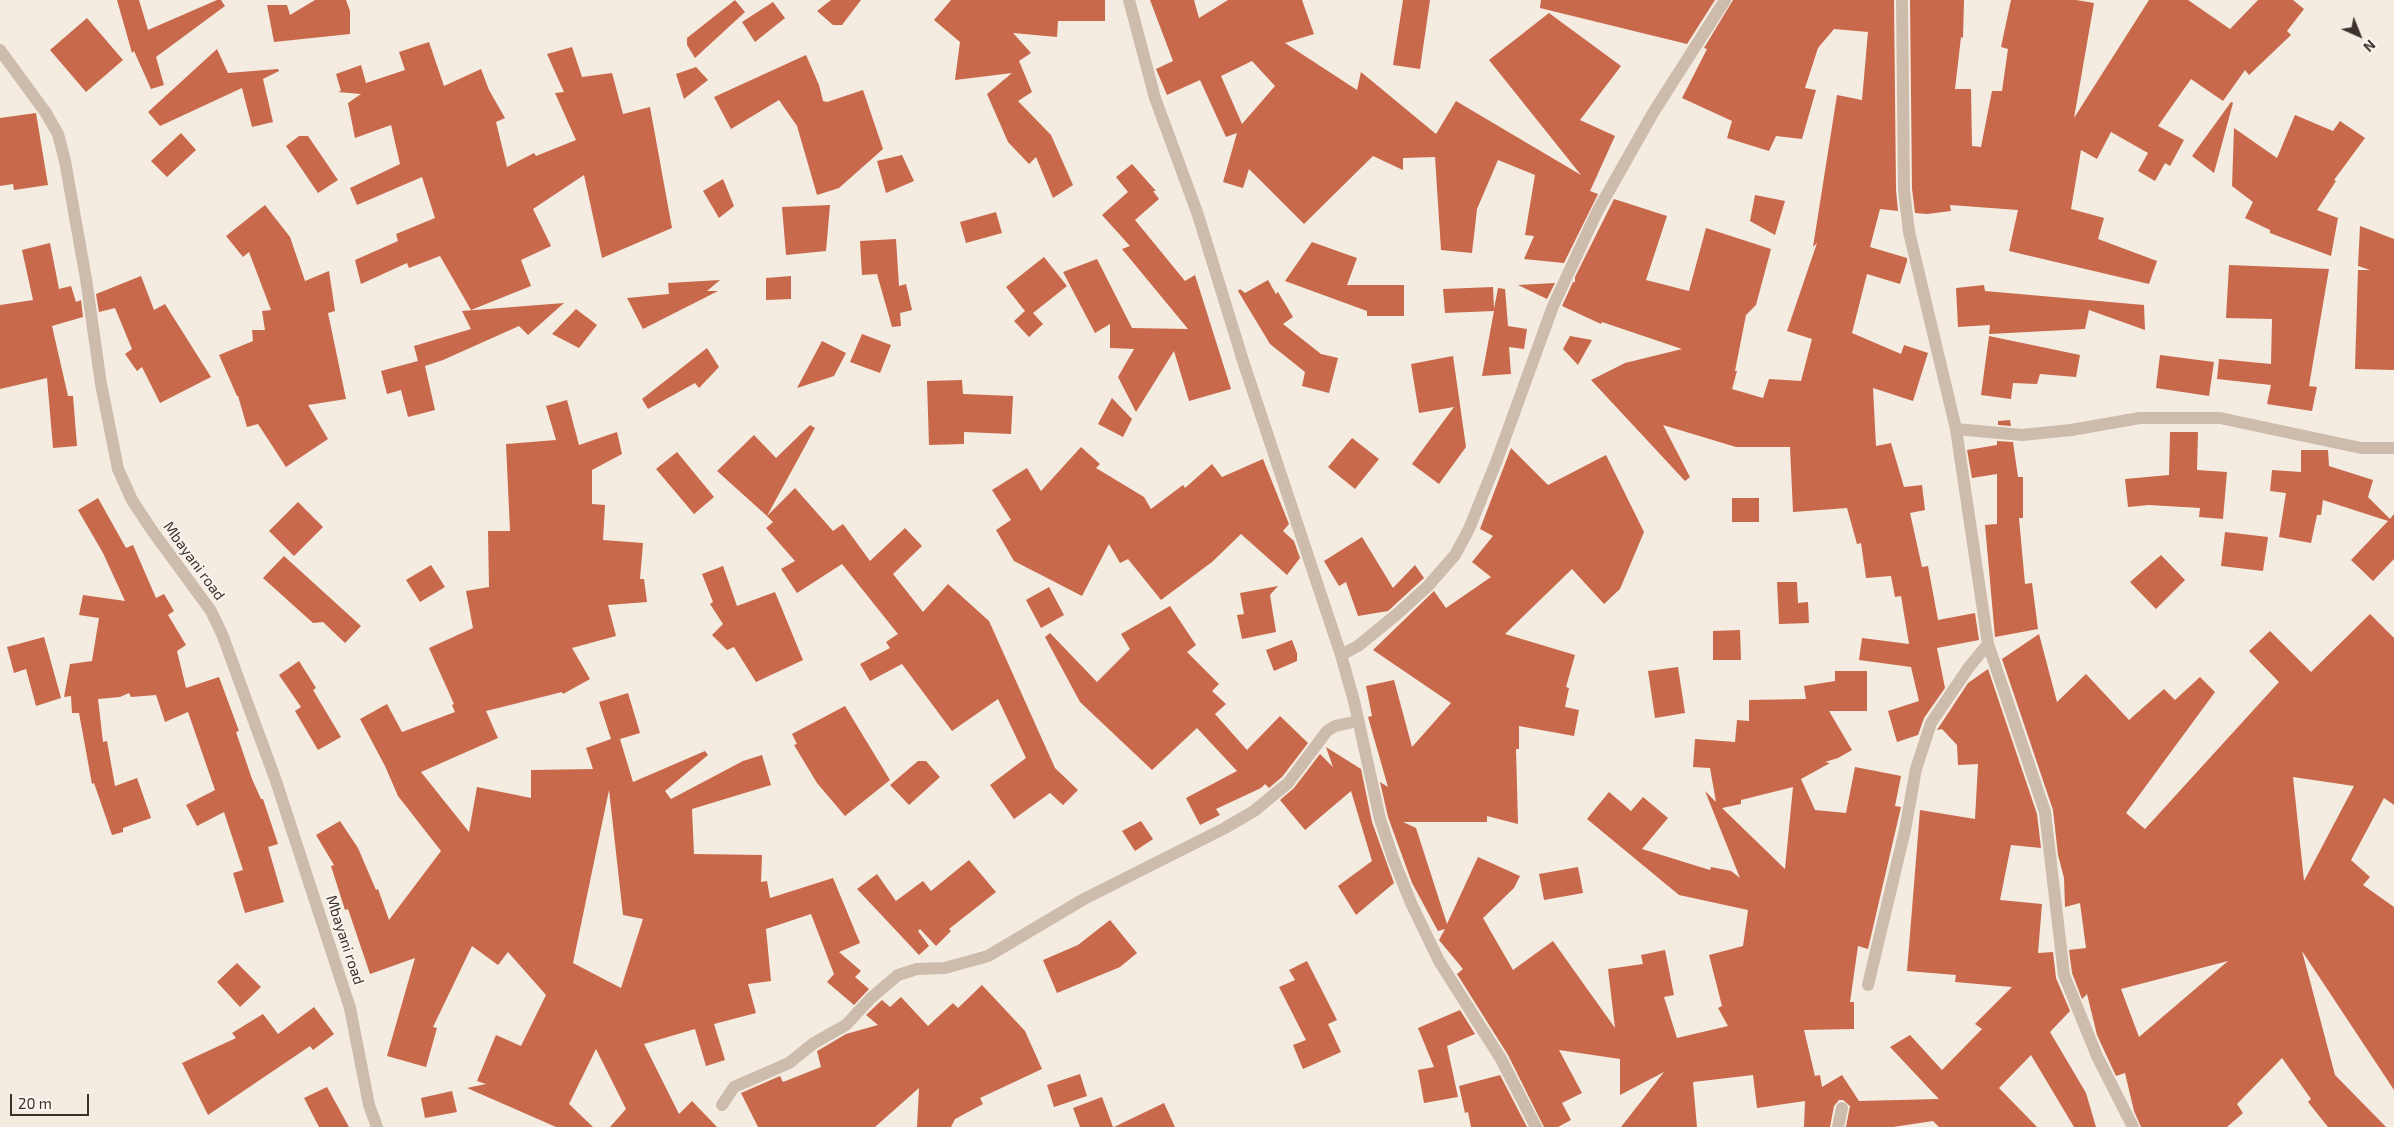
<!DOCTYPE html>
<style>
body{margin:0}
#map{position:relative;width:2394px;height:1127px;overflow:hidden;background:#f4ebe1;font-family:"Exo 2",sans-serif}
canvas{display:block}
.north{position:absolute;left:2334px;top:10px;width:50px;height:50px;-webkit-text-stroke:4px #fbf5ee;paint-order:stroke;rotate:136deg;font-size:14px;font-weight:700;line-height:20px;text-align:center;color:#3b302b}
.north::after{content:'';display:block;margin:auto;width:18px;height:22px;background:#3b302b;clip-path:polygon(50% 0,100% 100%,50% 72%,0 100%)}
.scale{position:absolute;left:10px;top:1094px;width:79px;height:22px;box-sizing:border-box;border:2px solid #3b302b;border-top:0;padding-left:6px;font-size:15px;line-height:18px;white-space:nowrap;color:#3b302b;-webkit-text-stroke:4px #fbf5ee;paint-order:stroke}
</style>
<div id="map">
<canvas width="2394" height="1127"></canvas>
<div class="north">N</div>
<div class="scale">20 m</div>
</div>
<script>
const c = document.querySelector('canvas').getContext('2d');
c.lineJoin = 'round';
function paint(path, color) { c.fillStyle = color; c.fill(path, 'evenodd'); }
const shape = rows => new Path2D(rows.map(r => 'M' + r).join(''));
function trace(path, color, width, dash) { c.strokeStyle = color; c.lineWidth = width; c.lineCap = dash ? 'butt' : 'round'; c.setLineDash(dash || []); c.stroke(path); }
function drawText(font, color, halo, rows, align = 'center') {
  c.font = font + ' "Exo 2",sans-serif'; c.lineWidth = 4; c.setLineDash([]); c.textBaseline = 'middle'; c.strokeStyle = halo; c.fillStyle = color; for (const [text, x, y, turn = 0] of rows) {
    c.save(); c.translate(x, y); c.rotate((+turn || 0) * Math.PI / 180); c.textAlign = isNaN(turn) ? turn : align; if (halo) c.strokeText(text, 0, 0); c.fillText(text, 0, 0); c.restore();
  }
}
const building = shape([
 [117,0,139,0,148,30,217,0,221,0,225,6,156,57,164,85,151,89,134,51,132,53],
 [315,0,346,0,350,11,350,34,274,42,267,5,287,5,290,15],
 [735,0,745,12,695,58,687,45,687,38],
 [831,0,861,0,842,25,833,25,817,11],
 [951,0,1105,0,1105,21,1058,21,1057,37,1013,33,1031,53,1019,61,1032,92,1018,101,1051,135,1073,185,1053,198,1036,157,1029,164,1008,142,987,94,1012,73,955,80,960,42,934,20],
 [1150,0,1194,0,1199,18,1228,0,1302,0,1314,34,1285,43,1357,90,1361,72,1436,134,1456,101,1581,175,1489,60,1549,13,1621,66,1580,120,1615,136,1590,191,1598,194,1564,263,1524,259,1534,236,1525,235,1535,175,1498,160,1477,209,1472,253,1441,250,1435,157,1403,158,1403,170,1373,156,1304,224,1249,169,1243,188,1223,182,1237,133,1226,137,1200,80,1167,95,1156,69,1173,61],
 [1252,61,1275,86,1242,124,1221,76],
 [1403,0,1430,0,1420,69,1393,65],
 [1541,0,1715,0,1687,44,1540,8],
 [1733,0,1894,0,1896,190,1898,211,1880,209,1870,247,1907,258,1907,261,1900,284,1867,274,1852,333,1901,354,1904,345,1928,353,1913,401,1873,388,1876,446,1891,443,1904,487,1922,485,1925,510,1910,513,1922,567,1928,566,1938,620,1975,613,1979,640,1937,648,1945,688,1924,718,1918,735,1897,742,1888,711,1919,701,1911,667,1859,660,1862,638,1909,644,1901,596,1895,597,1891,576,1866,578,1861,543,1857,544,1847,508,1793,512,1790,447,1736,447,1663,425,1690,477,1685,481,1591,380,1625,363,1682,349,1602,322,1601,324,1562,306,1573,282,1575,282,1575,277,1614,199,1667,216,1646,280,1689,291,1706,228,1771,249,1756,305,1746,315,1735,371,1737,371,1732,389,1763,398,1769,379,1801,381,1812,339,1787,331,1817,243,1813,247,1837,95,1862,100,1868,32,1834,29,1818,48,1805,88,1816,90,1802,139,1776,136,1769,151,1727,138,1732,121,1682,98,1707,49,1704,48],
 [1910,0,1964,0,1963,38,1961,37,1955,89,1971,89,1972,146,1981,147,1992,91,2002,91,2008,49,2001,47,2011,0,2076,0,2094,3,2074,118,2149,0,2188,0,2230,29,2258,0,2293,0,2304,9,2287,31,2291,35,2249,75,2245,70,2223,101,2191,79,2158,126,2184,140,2170,166,2165,163,2155,181,2138,171,2148,153,2111,132,2097,159,2081,150,2071,209,2104,218,2098,239,2157,261,2149,284,2009,251,2018,210,1950,205,1951,211,1927,214,1915,213,1912,189],
 [773,2,785,18,755,42,742,22],
 [87,18,123,60,86,92,50,50],
 [429,42,444,86,481,69,489,90,505,118,496,122,507,167,534,153,536,156,576,140,555,93,564,92,547,54,572,47,582,77,612,73,623,114,650,107,672,228,602,258,584,175,533,209,551,246,521,260,531,286,471,310,440,256,409,268,407,263,361,284,355,260,398,241,396,234,435,218,422,177,357,205,350,188,400,164,391,125,355,138,348,103,361,94,338,92,341,91,336,74,361,65,366,83,405,70,399,52],
 [217,49,228,73,278,69,279,71,263,79,273,122,252,127,242,88,160,126,148,112],
 [806,55,819,85,823,101,827,102,863,90,883,149,839,188,817,195,797,126,779,100,731,129,714,97],
 [696,67,708,80,684,99,676,74],
 [2231,102,2233,103,2214,173,2192,156],
 [36,113,48,185,14,190,13,184,0,186,0,118],
 [2295,115,2333,131,2340,121,2365,138,2334,180,2336,181,2317,210,2338,218,2331,256,2270,233,2270,230,2245,218,2253,202,2232,186,2234,128,2277,158],
 [181,133,196,150,167,177,151,161],
 [299,136,308,136,338,180,318,193,286,146],
 [902,155,914,181,886,193,877,161],
 [1132,164,1156,191,1153,191,1159,199,1135,220,1185,281,1195,275,1231,389,1189,401,1174,351,1136,412,1118,377,1134,349,1110,348,1110,324,1095,333,1063,272,1097,259,1132,328,1188,329,1122,249,1130,246,1102,215,1128,192,1116,177],
 [723,179,734,206,719,218,703,191],
 [1755,195,1785,201,1775,235,1750,221],
 [265,205,290,237,305,281,329,271,335,311,328,313,346,399,308,405,328,439,286,467,258,424,247,427,238,396,237,396,219,355,253,341,252,330,265,330,262,311,271,310,249,252,243,257,226,236],
 [830,205,826,251,786,255,782,207],
 [996,212,1002,233,966,243,960,222],
 [2360,226,2394,239,2394,370,2355,369,2358,270,2370,270,2358,266],
 [896,239,899,286,906,284,912,310,900,313,901,326,892,327,877,274,862,275,860,241],
 [1312,242,1357,258,1347,285,1404,285,1404,316,1367,316,1367,311,1285,281],
 [50,243,59,289,71,286,76,302,81,300,83,317,52,326,68,396,73,396,77,446,53,448,47,378,0,389,0,305,33,300,22,250],
 [1044,257,1067,286,1033,313,1043,324,1029,337,1014,321,1025,311,1006,287],
 [2229,265,2329,269,2309,386,2317,387,2312,411,2267,404,2271,385,2217,379,2219,359,2271,364,2272,319,2226,318],
 [141,276,154,310,165,304,211,377,160,403,142,367,137,371,125,354,132,349,115,308,99,312,96,294],
 [791,276,791,299,766,300,766,278],
 [720,280,707,291,718,291,643,329,627,298,669,294,668,283],
 [1268,280,1276,294,1278,292,1293,317,1283,324,1321,354,1338,358,1329,393,1302,386,1305,372,1270,344,1238,291,1240,289,1245,293],
 [1555,283,1547,299,1518,285],
 [1984,285,1985,291,2144,305,2145,330,2089,310,2085,329,1989,334,1990,325,1958,327,1956,288],
 [1493,287,1494,309,1498,288,1505,289,1508,326,1527,329,1524,349,1509,347,1511,374,1482,376,1494,311,1445,313,1443,289],
 [564,303,528,335,519,326,443,360,425,366,435,410,408,417,401,390,387,394,381,371,418,361,414,346,471,329,462,311],
 [576,309,597,325,579,348,552,334],
 [862,334,891,345,880,373,850,362],
 [1570,336,1592,340,1578,365,1563,349],
 [1989,336,2080,355,2076,377,2040,374,2037,384,2013,383,2011,399,1981,395],
 [822,341,846,353,834,376,797,388],
 [707,348,719,367,699,388,695,383,648,409,642,399],
 [2160,355,2214,362,2209,396,2156,388],
 [1453,356,1466,447,1439,484,1412,464,1454,407,1419,413,1411,364],
 [962,380,963,394,1013,396,1011,434,964,432,964,444,929,445,927,381],
 [1112,398,1132,419,1123,437,1098,424],
 [567,400,579,445,617,432,622,454,592,470,592,504,605,505,603,540,643,543,640,579,644,579,647,602,608,605,616,636,572,648,590,679,563,694,562,692,486,711,498,738,421,772,469,832,477,787,531,798,531,770,593,769,586,748,611,739,599,702,628,693,640,733,620,739,633,782,705,751,708,755,665,791,671,799,743,761,762,755,771,785,692,809,694,854,762,855,761,882,767,881,770,898,833,878,860,943,839,952,861,971,855,977,869,989,854,1005,827,982,834,974,811,914,766,929,771,981,748,984,756,1013,714,1024,725,1060,706,1066,695,1029,644,1044,679,1114,692,1101,717,1127,610,1127,626,1109,596,1049,569,1104,593,1127,556,1127,467,1088,486,1084,477,1081,496,1035,521,1046,546,995,508,952,498,965,472,946,433,1027,437,1028,426,1067,387,1056,415,958,370,974,348,909,345,910,331,866,334,865,316,835,340,821,358,848,376,890,378,889,389,920,441,851,398,796,385,766,360,719,387,704,402,732,455,712,452,705,454,704,429,648,473,628,466,591,489,587,488,531,510,531,506,444,556,440,546,406],
 [609,790,623,915,643,919,621,988,573,963],
 [2010,420,2011,426,1998,425,1998,421],
 [810,425,815,428,767,516,717,471,754,435,776,458],
 [2170,432,2198,432,2197,470,2227,472,2223,519,2199,517,2200,508,2149,505,2128,507,2125,479,2169,475],
 [1352,438,1379,459,1355,489,1328,467],
 [1997,441,2013,442,2018,477,2023,477,2023,518,2019,518,2025,584,2032,583,2038,629,1995,637,1985,525,1997,524,1997,474,1972,478,1967,450,1997,445],
 [1081,447,1100,464,1096,468,1144,497,1151,509,1183,485,1185,488,1212,464,1222,477,1263,459,1289,524,1283,531,1294,541,1300,558,1287,575,1241,534,1212,562,1161,600,1128,559,1120,563,1109,544,1082,596,1014,561,996,530,1011,520,992,490,1027,468,1041,491],
 [1511,448,1548,485,1606,455,1644,532,1620,589,1604,604,1572,569,1505,634,1575,655,1566,687,1569,688,1565,707,1579,710,1574,736,1519,726,1519,749,1516,749,1518,824,1487,816,1487,822,1403,822,1416,828,1447,924,1478,857,1520,876,1514,888,1483,918,1513,970,1553,941,1615,1028,1608,969,1643,964,1641,955,1665,950,1674,995,1664,997,1677,1038,1728,1026,1718,1008,1722,1006,1709,955,1743,946,1748,910,1679,895,1587,819,1609,792,1631,811,1643,797,1668,818,1642,849,1710,870,1711,867,1731,871,1740,878,1705,791,1716,802,1710,768,1693,767,1695,739,1735,742,1737,720,1749,721,1749,700,1806,699,1804,686,1835,681,1835,671,1867,671,1867,711,1829,711,1852,750,1838,758,1825,762,1830,763,1801,779,1815,810,1846,813,1855,767,1901,776,1895,806,1901,807,1868,949,1858,946,1850,1002,1854,1002,1854,1029,1804,1030,1815,1076,1820,1075,1822,1087,1842,1075,1859,1101,1939,1099,1890,1047,1910,1035,1942,1070,1982,1029,1975,1024,2012,987,1955,982,1956,975,1907,971,1920,810,1975,819,1978,764,1958,765,1957,745,1942,729,1937,730,1968,683,1988,669,2037,814,2041,848,2011,845,2000,900,2042,904,2038,953,2053,952,2056,978,2070,1011,2050,1032,2086,1093,2096,1127,2074,1127,2031,1055,1999,1088,2037,1127,1939,1127,1933,1121,1893,1127,1846,1127,1850,1106,1843,1100,1839,1100,1834,1106,1830,1127,1804,1127,1805,1101,1757,1108,1753,1075,1693,1082,1697,1127,1621,1127,1664,1072,1620,1095,1620,1059,1559,1050,1582,1093,1562,1103,1571,1120,1558,1127,1544,1127,1508,1055,1457,974,1463,969,1439,940,1445,929,1438,931,1412,883,1388,817,1380,782,1388,787,1368,717,1372,716,1366,686,1394,680,1412,747,1451,703,1373,650,1434,591,1446,608,1491,577,1472,562,1493,536,1480,529],
 [1793,787,1785,869,1722,808,1741,804,1741,800],
 [2301,450,2328,450,2329,466,2373,480,2368,497,2390,519,2394,514,2394,559,2373,581,2351,560,2388,521,2323,500,2321,515,2317,515,2311,543,2279,537,2286,493,2270,491,2272,470,2301,472],
 [677,452,714,497,694,514,656,469],
 [795,488,833,531,843,524,870,561,905,528,922,546,893,574,923,612,948,584,989,621,1055,768,1078,790,1063,805,1050,793,1014,819,990,785,1026,758,998,699,952,731,902,664,870,681,860,664,890,648,886,642,898,634,842,564,797,593,781,569,795,561,766,528,773,522,767,516],
 [98,498,126,548,133,545,156,598,164,594,174,611,168,615,186,645,177,651,186,688,219,677,239,731,236,732,252,779,261,799,263,799,278,844,268,847,284,902,245,913,233,873,243,870,224,812,197,826,186,805,215,790,188,712,165,722,156,695,131,697,129,693,120,697,98,699,103,742,107,741,115,786,137,778,151,818,123,828,123,832,112,835,94,783,92,784,79,713,72,713,71,696,64,697,70,664,92,661,99,618,79,615,83,595,125,601,103,553,78,510],
 [1732,498,1759,498,1759,522,1732,522],
 [298,502,323,527,294,556,269,531],
 [2225,532,2268,537,2263,571,2221,566],
 [1362,537,1393,588,1415,565,1424,578,1388,611,1358,616,1346,582,1339,586,1324,561],
 [2161,555,2185,580,2156,609,2130,582],
 [284,556,361,626,345,643,323,622,313,623,263,578],
 [431,565,445,587,420,602,406,580],
 [723,566,737,606,775,592,803,660,756,682,734,647,727,650,712,635,723,624,710,604,713,602,702,574],
 [1777,582,1797,582,1798,603,1808,602,1809,623,1779,624],
 [1278,586,1270,595,1276,632,1242,639,1237,615,1244,614,1240,593],
 [1049,587,1064,615,1041,628,1026,600],
 [1170,606,1196,645,1187,652,1219,684,1212,691,1226,704,1215,714,1247,750,1280,716,1308,743,1282,777,1269,788,1265,784,1261,788,1216,809,1220,815,1200,825,1186,798,1237,771,1197,728,1152,770,1080,702,1045,637,1050,633,1097,682,1130,649,1121,634],
 [2370,614,2394,638,2394,805,2384,798,2351,860,2370,877,2363,885,2394,907,2394,1090,2302,951,2335,1075,2386,1127,2328,1127,2308,1102,2311,1099,2282,1058,2237,1104,2243,1113,2227,1127,2141,1127,2134,1111,2125,1073,2116,1076,2097,1035,2087,994,2082,999,2072,973,2069,950,2086,948,2080,903,2065,907,2064,878,2058,855,2053,810,2002,659,2039,634,2057,702,2086,674,2129,720,2164,689,2175,700,2200,677,2215,692,2126,813,2145,829,2279,682,2249,651,2270,631,2311,672],
 [2293,777,2354,786,2304,881],
 [2228,961,2139,1037,2121,989],
 [1740,630,1741,660,1713,660,1713,631],
 [44,637,61,698,36,706,26,669,14,673,7,647],
 [1292,640,1297,653,1297,661,1274,671,1266,650],
 [299,661,316,688,313,690,341,737,318,750,295,711,301,707,279,675],
 [1678,667,1685,713,1655,718,1648,671],
 [845,706,890,780,845,816,817,783,794,745,797,744,792,734],
 [1326,747,1361,769,1372,822,1394,883,1356,915,1338,886,1372,861,1351,791,1305,830,1280,800,1294,788,1320,754,1333,767],
 [918,761,926,761,940,777,909,805,890,785],
 [1141,821,1153,839,1135,851,1122,831],
 [969,860,996,892,949,929,951,931,936,946,920,929,918,931,929,946,919,955,857,889,877,874,896,901,923,881,931,891],
 [1578,867,1583,893,1544,900,1539,874],
 [1110,920,1137,953,1120,967,1057,993,1043,960,1078,945],
 [1307,961,1337,1020,1328,1024,1341,1052,1303,1069,1293,1045,1306,1040,1279,987,1295,980,1289,970],
 [237,963,261,987,240,1007,217,982],
 [982,985,1025,1031,1042,1069,980,1098,983,1104,955,1119,951,1127,917,1127,919,1088,875,1127,758,1127,741,1093,780,1076,783,1082,821,1067,817,1051,819,1050,846,1034,878,1025,866,1015,882,1000,890,1007,901,997,928,1026,953,1003,958,1008],
 [314,1007,334,1034,313,1050,310,1046,208,1115,182,1063,236,1038,232,1033,263,1014,278,1034],
 [1460,1010,1475,1034,1447,1046,1458,1097,1424,1103,1418,1070,1434,1067,1418,1028],
 [1080,1074,1087,1096,1054,1107,1047,1085],
 [1500,1075,1527,1127,1471,1127,1468,1112,1465,1113,1459,1086],
 [327,1087,349,1127,319,1127,304,1098],
 [452,1091,457,1112,425,1118,421,1098],
 [1102,1097,1113,1127,1080,1127,1073,1108],
 [1164,1103,1175,1127,1114,1127]
]);
const minor = shape([
 [1129,0,1155,98,1198,215,1244,364,1341,655,1354,701,1380,819,1393,858,1411,903,1439,961,1501,1059,1536,1127],
 [1902,0,1904,190,1909,232,1956,429,1988,644,2045,812,2064,975,2097,1056,2133,1127],
 [0,50,46,113,58,134,65,161,86,279,101,384,118,469,132,500,151,529,211,611,222,634,276,781,350,1008,369,1105,377,1127],
 [1956,429,2022,435,2071,430,2140,418,2220,418,2361,448,2394,448],
 [1341,655,1358,646,1396,615,1428,586,1455,555,1469,529,1497,460,1553,306,1597,212,1653,113,1725,0],
 [1868,985,1905,830,1916,769,1931,723,1969,667,1988,644],
 [722,1105,734,1087,789,1063,814,1043,846,1025,871,998,898,975,917,969,945,968,988,956,1084,899,1225,828,1254,811,1288,783,1327,731,1335,726,1358,721],
 [1838,1127,1842,1108]
]);
const streetNames = [
 ["Mbayani road",194,561,54],
 ["Mbayani road",345,940,72]
];
paint(building, '#c8694b');
trace(minor, '#cdbbac', 12);
drawText('15px', '#3b302b', '#fbf5ee', streetNames);
</script>
